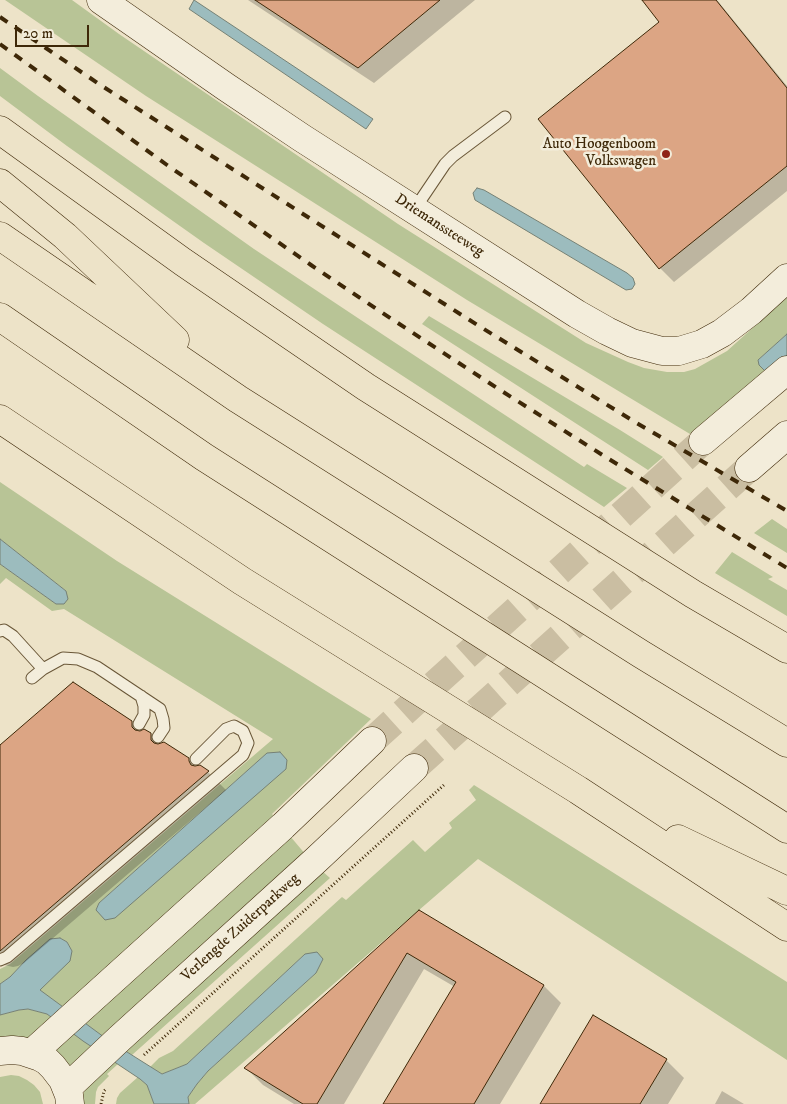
<!DOCTYPE html>
<style>
body{margin:0}
#map{position:relative;width:787px;height:1104px;overflow:hidden;background:#ede3c8;font-family:"IM FELL DW Pica",serif}
canvas{display:block}
.scale{position:absolute;left:15px;top:25px;width:74px;height:22px;box-sizing:border-box;border:2px solid #3e2808;border-top:0;padding-left:6px;font-size:15px;line-height:18px;white-space:nowrap;color:#3e2808;-webkit-text-stroke:4px #f3eddb;paint-order:stroke}
</style>
<div id="map">
<canvas width="787" height="1104"></canvas>
<div class="scale">20 m</div>
</div>
<script>
const c = document.querySelector('canvas').getContext('2d');
c.lineJoin = 'round';
function paint(path, color) { c.fillStyle = color; c.fill(path, 'evenodd'); }
const shape = rows => new Path2D(rows.map(r => 'M' + r).join(''));
function trace(path, color, width, dash) { c.strokeStyle = color; c.lineWidth = width; c.lineCap = dash ? 'butt' : 'round'; c.setLineDash(dash || []); c.stroke(path); }
function drawText(font, color, halo, rows, align = 'center') {
  c.font = font + ' "IM FELL DW Pica",serif'; c.lineWidth = 5; c.setLineDash([]); c.textBaseline = 'middle'; c.strokeStyle = halo; c.fillStyle = color; for (const [text, x, y, turn = 0] of rows) {
    c.save(); c.translate(x, y); c.rotate((+turn || 0) * Math.PI / 180); c.textAlign = isNaN(turn) ? turn : align; if (halo) c.strokeText(text, 0, 0); c.fillText(text, 0, 0); c.restore();
  }
}
const green = shape([
 [5,0,72,0,119,34,398,224,586,343,628,362,644,368,667,372,684,372,695,369,727,351,787,297,787,334,758,360,767,373,690,434,467,300,146,96],
 [0,68,38,96,254,249,394,342,584,467,587,464,627,488,604,507,323,324,204,243,67,146,0,96],
 [429,316,620,430,663,457,648,470,422,324],
 [0,482,117,561,371,719,272,814,278,821,68,1011,38,989,72,951,67,942,60,938,26,960,10,977,0,984,0,969,10,964,273,739,64,609,52,611,6,578,0,584,0,564,56,604,66,591,0,539],
 [267,753,96,910,99,903],
 [772,519,787,529,787,553,754,533],
 [732,552,773,577,768,579,787,590,787,616,715,573],
 [474,785,787,982,787,1060,478,859,195,1104,189,1104,188,1097,197,1084,208,1071,316,973,305,954,187,1064,162,1074,150,1067,159,1058,173,1051,342,897,346,900,413,840,425,852,452,828,449,823,476,800,469,790],
 [290,836,306,855,108,1040,81,1021],
 [322,871,330,878,132,1055,125,1051],
 [28,1009,47,1014,55,1020,37,1038,0,1042,0,1015,19,1010],
 [73,1033,94,1048,74,1070,51,1049],
 [114,1061,118,1064,107,1074,109,1076,98,1087,96,1092,95,1104,81,1104,84,1092,91,1081],
 [11,1075,19,1076,27,1080,34,1085,40,1092,43,1104,0,1104,0,1077],
 [138,1077,147,1085,154,1104,116,1104,117,1098,120,1093]
]);
const water = shape([
 [194,0,373,119,366,129,189,9,194,0],
 [477,188,484,190,627,273,633,278,635,284,632,289,626,290,475,200,473,193,477,188],
 [787,334,787,356,767,373,759,365,758,360,787,334],
 [0,539,66,591,68,599,64,604,56,604,0,564,0,539],
 [280,752,287,760,286,769,115,918,105,920,96,910,99,903,267,753,280,752],
 [60,938,67,942,72,951,70,961,40,990,108,1040,162,1074,187,1064,305,954,317,952,323,959,316,973,208,1071,197,1084,188,1097,189,1104,154,1104,147,1085,140,1079,83,1041,47,1014,28,1009,19,1010,0,1015,0,984,10,977,26,960,50,939,60,938]
]);
const shadow = shape([
 [248,0,475,0,374,83],
 [643,0,717,0,787,86,787,191,674,282,660,268,540,120,661,22],
 [131,722,141,732,151,734,161,744,188,759,196,767,200,766,208,772,226,790,24,963,18,966,13,967,4,965,0,961,0,747],
 [419,912,544,986,561,1003,500,1104,385,1104,455,987,424,969,344,1104,294,1104,263,1085,246,1068],
 [666,1060,684,1078,668,1104,542,1104],
 [722,1091,744,1104,715,1104]
]);
const building = shape([
 [255,0,440,0,358,68,255,0],
 [642,0,716,0,787,88,787,166,659,269,538,119,659,22,642,0],
 [73,682,132,721,132,727,135,730,140,731,144,729,151,733,151,740,154,743,158,744,164,742,189,758,189,761,191,765,195,766,200,765,209,771,0,951,0,745,73,682],
 [419,910,544,985,474,1104,383,1104,456,982,407,953,317,1104,303,1104,244,1068,419,910],
 [593,1015,667,1059,640,1104,540,1104,593,1015]
]);
const secondaryTunnel = shape([
 [372,741,703,441],
 [414,768,749,468]
]);
const path = shape([
 [144,1055,445,784],
 [101,1104,104,1091,106,1089]
]);
const service = shape([
 [414,210,445,164,453,156,505,117],
 [0,631,4,630,13,636,43,669],
 [32,678,43,669,63,658,78,659,97,667,160,709,163,719,164,728,158,737],
 [139,724,144,715,144,706,141,696],
 [0,960,7,957,243,755,248,743,243,731,234,726,226,729,196,759]
]);
const secondary = shape([
 [101,0,226,87,302,138,577,314,607,331,632,343,662,351,679,351,702,344,722,333,751,311,787,278],
 [703,441,787,370],
 [749,468,787,435],
 [0,1051,12,1050,22,1051,40,1057,47,1061,53,1067,63,1080,69,1095,70,1104],
 [32,1053,283,826,372,741],
 [67,1088,119,1039,316,860,414,768]
]);
const motorway = shape([
 [0,130,183,262,366,387,693,594,787,649],
 [0,183,65,236,175,340],
 [0,236,238,399,641,654,787,743],
 [0,317,204,457,787,829],
 [0,419,242,581,578,790,787,927],
 [678,839,787,891]
]);
const rail = shape([
 [0,17,102,86,479,326,635,422,787,511],
 [0,44,167,165,311,265,378,310,497,388,604,456,787,568]
]);
const markers = [
 [666,154,5,"#8f2418"]
];
const poiNames = [
 ["Auto Hoogenboom",656,145],
 ["Volkswagen",656,162]
];
const streetNames = [
 ["Driemanssteeweg",439,226,33],
 ["Verlengde Zuiderparkweg",241,928,-42]
];
paint(green, '#b8c496');
paint(water, '#9cbcbe');
trace(water, '#768175', 1);
paint(shadow, '#0003');
paint(building, '#dca584');
trace(building, '#3e2808', 1);
trace(secondaryTunnel, '#cabea2', 28, [28, 14]);
trace(service, '#6a5738', 13);
trace(secondary, '#3e2808', 29);
trace(motorway, '#3e2808', 29);
trace(path, '#3e2808', 3, [1, 2.5]);
trace(service, '#f3eddb', 11);
trace(secondary, '#f3eddb', 28);
trace(motorway, '#ede3c8', 28);
trace(rail, '#3e2808', 4, [9, 9]);
for (const [x, y, r, color] of markers) { const dot = new Path2D(); dot.arc(x, y, r, 0, 2 * Math.PI); c.fillStyle = color; c.fill(dot); trace(dot, '#f3eddb', 2); }
drawText('15px', '#3e2808', '#f3eddb', poiNames, 'right');
drawText('15px', '#3e2808', '#f3eddb', streetNames);
</script>
